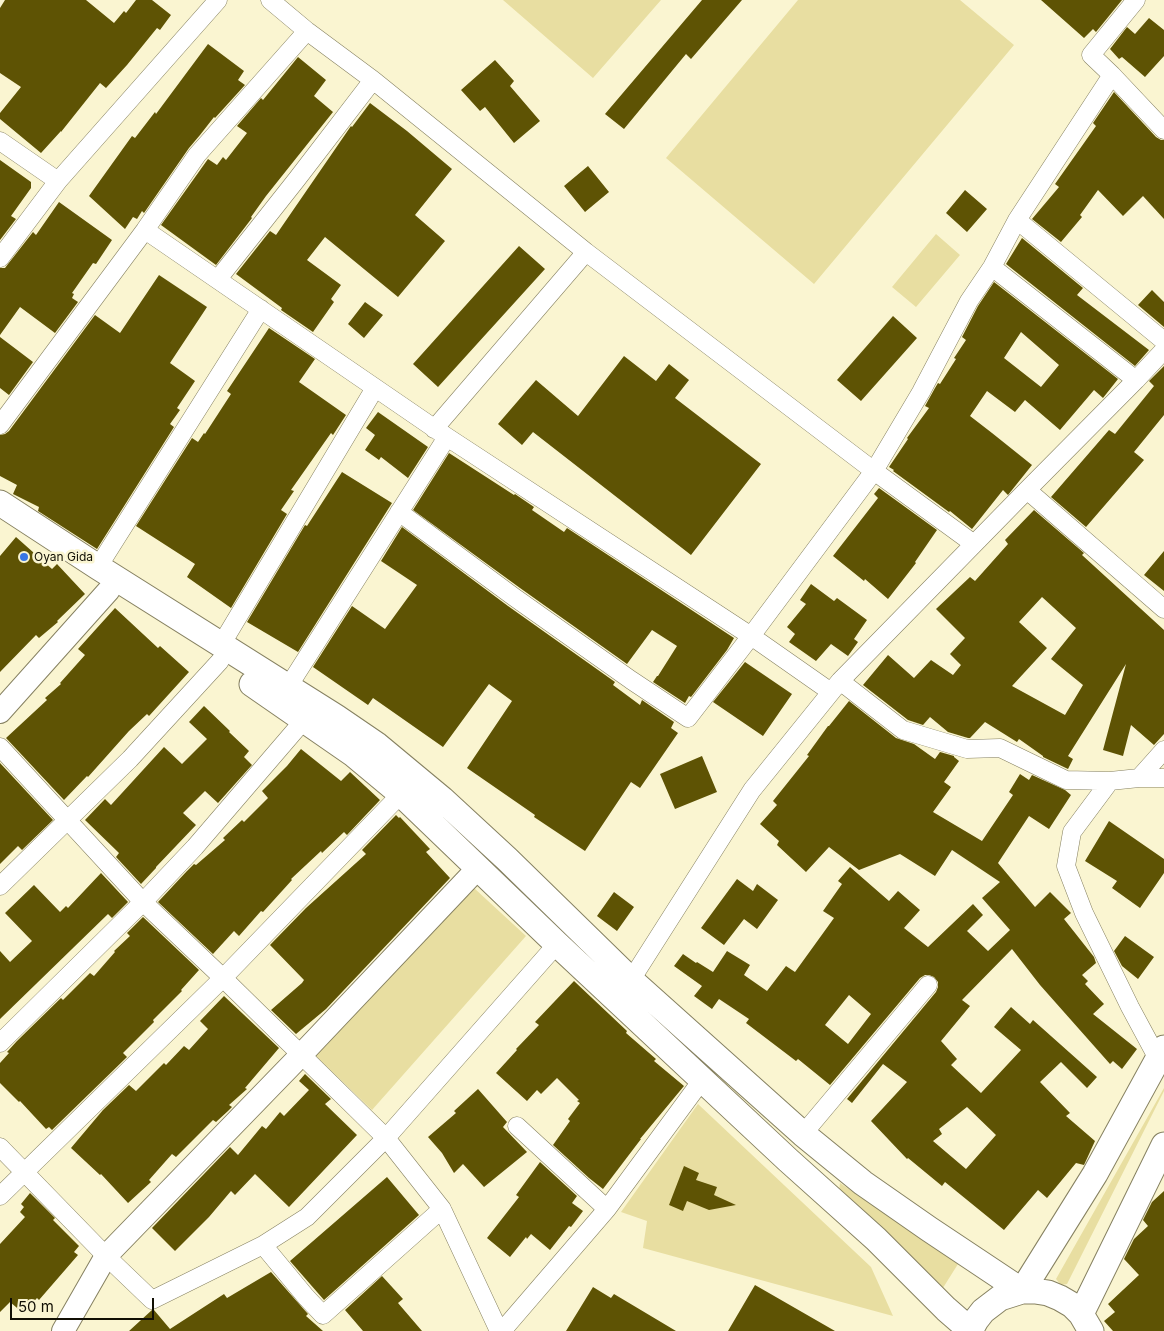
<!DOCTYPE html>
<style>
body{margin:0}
#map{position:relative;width:1164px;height:1331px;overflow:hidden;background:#faf5d1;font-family:Inter,sans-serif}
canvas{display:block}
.scale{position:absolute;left:10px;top:1298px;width:144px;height:22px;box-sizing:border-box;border:2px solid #110f04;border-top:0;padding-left:6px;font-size:15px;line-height:18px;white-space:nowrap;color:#110f04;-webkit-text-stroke:4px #faf5d1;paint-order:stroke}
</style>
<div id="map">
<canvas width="1164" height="1331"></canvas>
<div class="scale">50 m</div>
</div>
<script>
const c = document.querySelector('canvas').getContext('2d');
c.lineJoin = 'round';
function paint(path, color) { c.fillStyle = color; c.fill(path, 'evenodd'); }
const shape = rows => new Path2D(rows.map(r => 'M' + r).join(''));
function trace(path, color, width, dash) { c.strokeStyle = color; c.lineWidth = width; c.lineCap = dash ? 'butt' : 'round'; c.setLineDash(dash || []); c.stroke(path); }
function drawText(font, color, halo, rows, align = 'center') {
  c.font = font + ' Inter,sans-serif'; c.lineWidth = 5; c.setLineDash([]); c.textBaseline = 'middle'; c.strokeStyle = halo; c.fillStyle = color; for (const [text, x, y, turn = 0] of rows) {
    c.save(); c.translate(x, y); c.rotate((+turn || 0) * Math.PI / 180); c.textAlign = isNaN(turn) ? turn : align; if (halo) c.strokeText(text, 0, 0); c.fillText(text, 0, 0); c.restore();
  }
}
const green = shape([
 [503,0,661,0,593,78],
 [798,0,960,0,1014,45,814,284,666,158],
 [936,234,960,255,916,307,892,287],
 [474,888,526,936,372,1110,315,1055],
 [1164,1088,1164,1091,1067,1284,1061,1285,1056,1279],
 [698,1104,871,1267,893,1316,643,1248,647,1221,621,1212],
 [840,1183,958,1264,941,1291,917,1263,879,1224,839,1192]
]);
const building = shape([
 [5,0,86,0,114,23,124,11,126,13,136,0,152,0,171,15,160,30,157,28,127,65,106,88,100,83,61,132,61,131,41,153,0,119,0,113,21,87,0,73,0,8],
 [702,0,742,0,691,59,686,54,624,129,605,114],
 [1041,0,1122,0,1096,32,1093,29,1084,38],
 [1149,18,1164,30,1164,56,1145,77,1122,57,1119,59,1110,49,1127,27,1135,34],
 [208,44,244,71,238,80,245,85,215,118,214,117,200,135,189,148,144,213,142,211,137,219,133,217,125,229,89,196,132,136,135,138,155,112,156,114],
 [298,57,326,80,314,96,333,112,266,196,251,217,252,218,216,265,161,225,208,159,217,165,223,157,226,160,247,133,237,126,261,98,263,100],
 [495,60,514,81,510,86,540,121,514,143,485,107,480,111,461,90],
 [1114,92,1156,137,1161,140,1164,140,1164,219,1143,196,1123,216,1098,190,1080,215,1082,217,1061,242,1032,219,1059,187,1055,184,1096,126,1093,123],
 [370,103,407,131,452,169,415,215,445,241,398,297,325,237,307,260,341,285,331,299,334,302,313,332,281,310,282,308,236,274,270,231,276,235,351,126,352,127],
 [0,160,31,182,31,188,11,216,16,219,0,240],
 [588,166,609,192,585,212,564,186],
 [965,190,987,209,967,232,946,213],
 [59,202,112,240,96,264,93,263,72,293,74,294,72,298,78,302,55,333,20,307,0,335,0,268,5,268,8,264,33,232,36,235],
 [1022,238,1083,288,1077,295,1149,350,1135,366,1006,264],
 [519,246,545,269,438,387,413,364],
 [159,275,207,307,170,363,195,381,177,408,180,410,170,424,174,427,97,549,38,511,39,507,13,494,17,485,0,476,0,435,5,434,9,431,95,315,120,333],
 [994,282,1118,379,1103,398,1094,390,1060,430,1025,400,1015,412,987,391,970,416,992,433,1032,465,1008,495,1003,490,972,529,950,511,949,512,893,471,894,470,889,467,908,439,907,438,929,408,925,406,935,388,938,383,940,384,956,359,954,358,966,340,962,337,978,306],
 [1021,332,1059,365,1041,387,1004,358],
 [1152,290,1164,302,1164,327,1138,305],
 [365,302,383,315,364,338,348,324],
 [893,316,917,338,861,401,837,380],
 [269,328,315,359,299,382,346,415,333,435,331,433,291,490,294,491,281,510,287,514,231,608,187,577,195,564,136,526,192,438,198,442,204,433,205,434,231,394,227,391],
 [0,337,33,362,9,395,0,388],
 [624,356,656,381,669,364,689,380,675,398,761,464,691,555,533,432,522,445,498,424,536,380,578,416],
 [1164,366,1164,415,1134,452,1144,460,1086,527,1051,497,1109,430,1115,434,1154,386,1149,381],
 [378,412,428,447,408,478,381,457,379,460,365,450,375,435,366,428],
 [449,453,514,495,515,494,534,507,532,510,564,532,567,528,734,638,727,650,691,697,689,696,685,703,653,682,657,676,658,676,677,646,652,630,627,664,520,588,413,510],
 [342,472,392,503,298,652,247,622,305,525,307,526],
 [879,488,937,530,915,562,916,563,888,599,865,579,864,581,833,556,878,498,874,494],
 [1034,510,1084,553,1082,555,1164,630,1164,734,1154,745,1131,725,1123,756,1103,750,1126,664,1068,756,1073,759,1068,769,1043,757,1043,756,1019,739,1017,742,985,722,970,738,968,738,948,732,930,717,923,725,908,720,863,685,888,655,914,678,931,660,953,675,961,665,950,654,965,638,936,609,970,577,975,581,1008,544,1005,540],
 [1042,597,1076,628,1051,659,1083,685,1065,715,1012,686,1047,648,1019,622],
 [402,527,508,606,615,682,613,685,640,705,642,700,674,722,671,728,678,733,640,788,631,782,585,851,534,817,535,815,467,768,512,701,489,684,443,747,373,698,368,705,313,667,352,606,385,629,417,585,381,561],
 [16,537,52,569,57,564,85,594,57,621,58,622,39,638,36,635,0,672,0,556],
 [1164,551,1164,591,1144,575],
 [811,584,834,601,837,598,867,620,854,639,858,642,848,656,831,644,816,661,789,642,795,634,787,627,806,604,800,600],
 [115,608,158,648,160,646,189,672,149,716,147,714,129,731,88,777,87,776,64,800,6,738,47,700,45,698,61,684,60,683,85,655,78,649],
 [745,662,792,694,763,736,713,702],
 [849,701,896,738,914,744,935,759,940,752,954,756,954,757,959,761,944,782,951,787,933,812,982,841,1013,795,1009,792,1020,774,1029,780,1032,775,1065,790,1071,795,1049,829,1029,816,998,863,1035,907,1050,892,1071,913,1064,919,1094,957,1096,963,1082,975,1088,981,1085,984,1104,1004,1093,1014,1137,1049,1122,1069,1113,1061,1110,1064,1040,985,1012,949,962,1000,970,1006,941,1041,957,1059,951,1065,981,1093,1021,1050,994,1027,1011,1007,1030,1024,1033,1020,1097,1077,1087,1088,1061,1062,1040,1082,1070,1113,1066,1116,1095,1141,1084,1165,1076,1163,1047,1198,1038,1190,1004,1230,945,1182,942,1186,908,1158,907,1159,871,1121,907,1082,883,1064,852,1103,847,1099,936,992,938,987,938,982,934,977,929,975,925,975,920,978,830,1085,798,1059,796,1061,746,1023,749,1019,719,999,712,1009,694,996,702,986,674,966,683,954,696,963,697,962,713,972,727,951,750,965,744,975,767,991,786,966,795,972,834,918,823,911,842,884,838,881,850,867,889,901,898,891,920,910,904,928,928,947,973,904,983,915,967,931,988,951,1010,930,982,898,1000,882,952,850,935,876,900,854,859,870,829,847,806,872,777,845,779,841,760,824,777,805,773,801,809,756,807,755,828,726,829,726],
 [849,995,871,1014,848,1044,825,1025],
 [967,1107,996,1135,966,1169,933,1141,942,1134,939,1129],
 [204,706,230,731,229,732,249,751,244,757,252,765,218,803,205,791,183,813,196,825,156,867,156,868,141,884,116,857,119,853,85,820,105,799,111,805,164,747,182,764,207,739,189,722],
 [301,749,341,781,350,772,380,800,347,835,344,832,322,853,321,851,291,879,292,880,263,912,261,911,239,936,234,931,213,954,158,902,187,871,194,864,196,865,225,840,223,838,242,820,244,822,268,798,262,791,287,766],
 [702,756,717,792,675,809,660,774],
 [0,763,53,820,22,850,18,846,0,864],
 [396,815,399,818,400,817,430,849,426,852,450,878,326,1009,296,1034,271,1010,302,983,304,980,270,945,306,908,366,854,362,850],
 [1109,821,1164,859,1164,873,1140,908,1112,888,1117,881,1085,861],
 [101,873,128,902,112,918,108,914,0,1019,0,951,10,962,32,941,5,913,34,885,60,912,66,906,68,908],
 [737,879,753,891,757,884,778,900,757,929,744,919,724,945,701,928],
 [614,892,634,907,617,931,597,916],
 [143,917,199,970,181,990,182,991,153,1020,154,1022,123,1053,127,1057,52,1130,49,1127,46,1129,20,1101,19,1102,0,1083,0,1063,9,1053,7,1052,17,1041,61,998,63,1000,90,973,94,976,115,952,114,951,130,936,127,933],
 [1125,936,1154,957,1138,979,1122,966,1114,951],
 [574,981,627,1031,626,1033,656,1059,654,1061,684,1086,640,1139,641,1139,603,1189,589,1178,553,1145,570,1121,568,1119,580,1103,577,1101,579,1100,557,1078,541,1094,537,1090,527,1101,496,1073,517,1050,516,1049,539,1025,535,1022],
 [224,996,279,1048,245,1088,247,1089,229,1105,232,1107,228,1111,216,1122,213,1120,176,1157,172,1154,149,1180,151,1182,128,1203,101,1174,100,1175,71,1148,103,1110,129,1085,136,1091,164,1063,166,1065,184,1046,189,1050,208,1029,200,1021],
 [305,1074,331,1099,325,1104,357,1135,289,1207,255,1174,235,1195,231,1191,209,1217,175,1251,152,1228,230,1147,238,1155,262,1126,266,1129,280,1112,284,1116,309,1090,299,1081],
 [478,1089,507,1122,503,1127,527,1152,484,1187,463,1164,454,1173,442,1153,428,1137,456,1113,454,1111],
 [540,1162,577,1196,572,1203,583,1211,571,1227,569,1226,550,1250,531,1234,527,1239,526,1237,510,1257,487,1238,519,1197,516,1195],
 [684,1166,699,1173,696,1180,717,1187,714,1195,736,1205,709,1210,687,1201,683,1211,669,1205],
 [387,1177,419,1215,324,1300,290,1261],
 [1164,1191,1164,1331,1113,1331,1104,1321,1115,1312,1108,1304,1139,1275,1124,1259,1134,1239,1148,1226,1143,1220,1152,1202],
 [30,1193,55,1218,53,1220,79,1246,74,1252,78,1255,39,1300,37,1298,23,1313,10,1302,0,1312,0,1244,25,1217,20,1212,24,1207,21,1204],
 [271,1272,308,1314,306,1316,323,1331,129,1331,152,1310,154,1310,170,1329,224,1294,227,1298],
 [382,1276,403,1299,398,1303,422,1331,363,1331,345,1310],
 [755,1285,835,1331,728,1331],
 [593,1287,611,1298,614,1294,676,1331,566,1331]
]);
const minor = shape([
 [270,0,307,31,373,80,586,252,874,471,751,636,688,718,631,680,514,597,399,512],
 [1112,75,1091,55,1136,0],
 [0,141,58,181],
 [1017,220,1164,341],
 [145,230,447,437,751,636,831,692],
 [0,258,58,181,218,0],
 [992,267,1136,380],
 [218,279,297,179,373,80],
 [0,425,145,230,197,155,307,31],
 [434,429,586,252],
 [1027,490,1164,609],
 [974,544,874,471,921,392,969,301,992,267,1017,220,1112,75,1164,130],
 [98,567,261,309],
 [221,645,375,388],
 [840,681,1027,490,1136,380,1164,350],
 [288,687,447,437],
 [0,747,143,902,223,978,386,1138,442,1209,499,1331],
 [1139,778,1164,750],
 [1110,781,1072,832,1066,866,1084,913,1130,1007,1158,1059],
 [0,886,130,759,220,661],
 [631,980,752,790,840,681,903,730,967,749,1000,748,1066,780,1110,781,1139,778,1164,778],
 [0,1043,143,902,195,847,304,720],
 [517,1126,607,1209],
 [803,1134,928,985],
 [0,1147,106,1256,152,1300,263,1245,307,1217,386,1138,557,944],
 [0,1196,223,978,401,794],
 [263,1245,306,1297,323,1315,442,1209],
 [502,1331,607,1209,702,1080]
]);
const tertiary = shape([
 [0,712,109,590],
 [63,1331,106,1256,301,1055,478,868]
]);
const secondary = shape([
 [0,503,98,567,336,717,377,745,442,799,507,859,631,980,803,1134,863,1183,929,1229,1022,1291,1095,1174,1164,1048],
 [252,684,353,754,401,794,557,944,788,1160,876,1239,946,1309,970,1330],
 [1081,1314,1164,1145],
 [970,1331,976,1320,983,1311,1000,1298,1022,1291,1035,1291,1048,1293,1060,1298,1072,1305,1081,1314,1091,1331]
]);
const markers = [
 [24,557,5,"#3976e4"]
];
const poiNames = [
 ["Oyan Gida",34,557]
];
paint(green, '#e8dea1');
paint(building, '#5e5304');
trace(minor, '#868161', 19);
trace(tertiary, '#868161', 24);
trace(secondary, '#868161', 27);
trace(minor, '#fff', 18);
trace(tertiary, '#fff', 22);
trace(secondary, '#fff', 25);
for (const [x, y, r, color] of markers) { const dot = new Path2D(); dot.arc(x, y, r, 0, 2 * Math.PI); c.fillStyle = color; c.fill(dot); trace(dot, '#faf5d1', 2); }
drawText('12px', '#110f04', '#faf5d1', poiNames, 'left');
</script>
